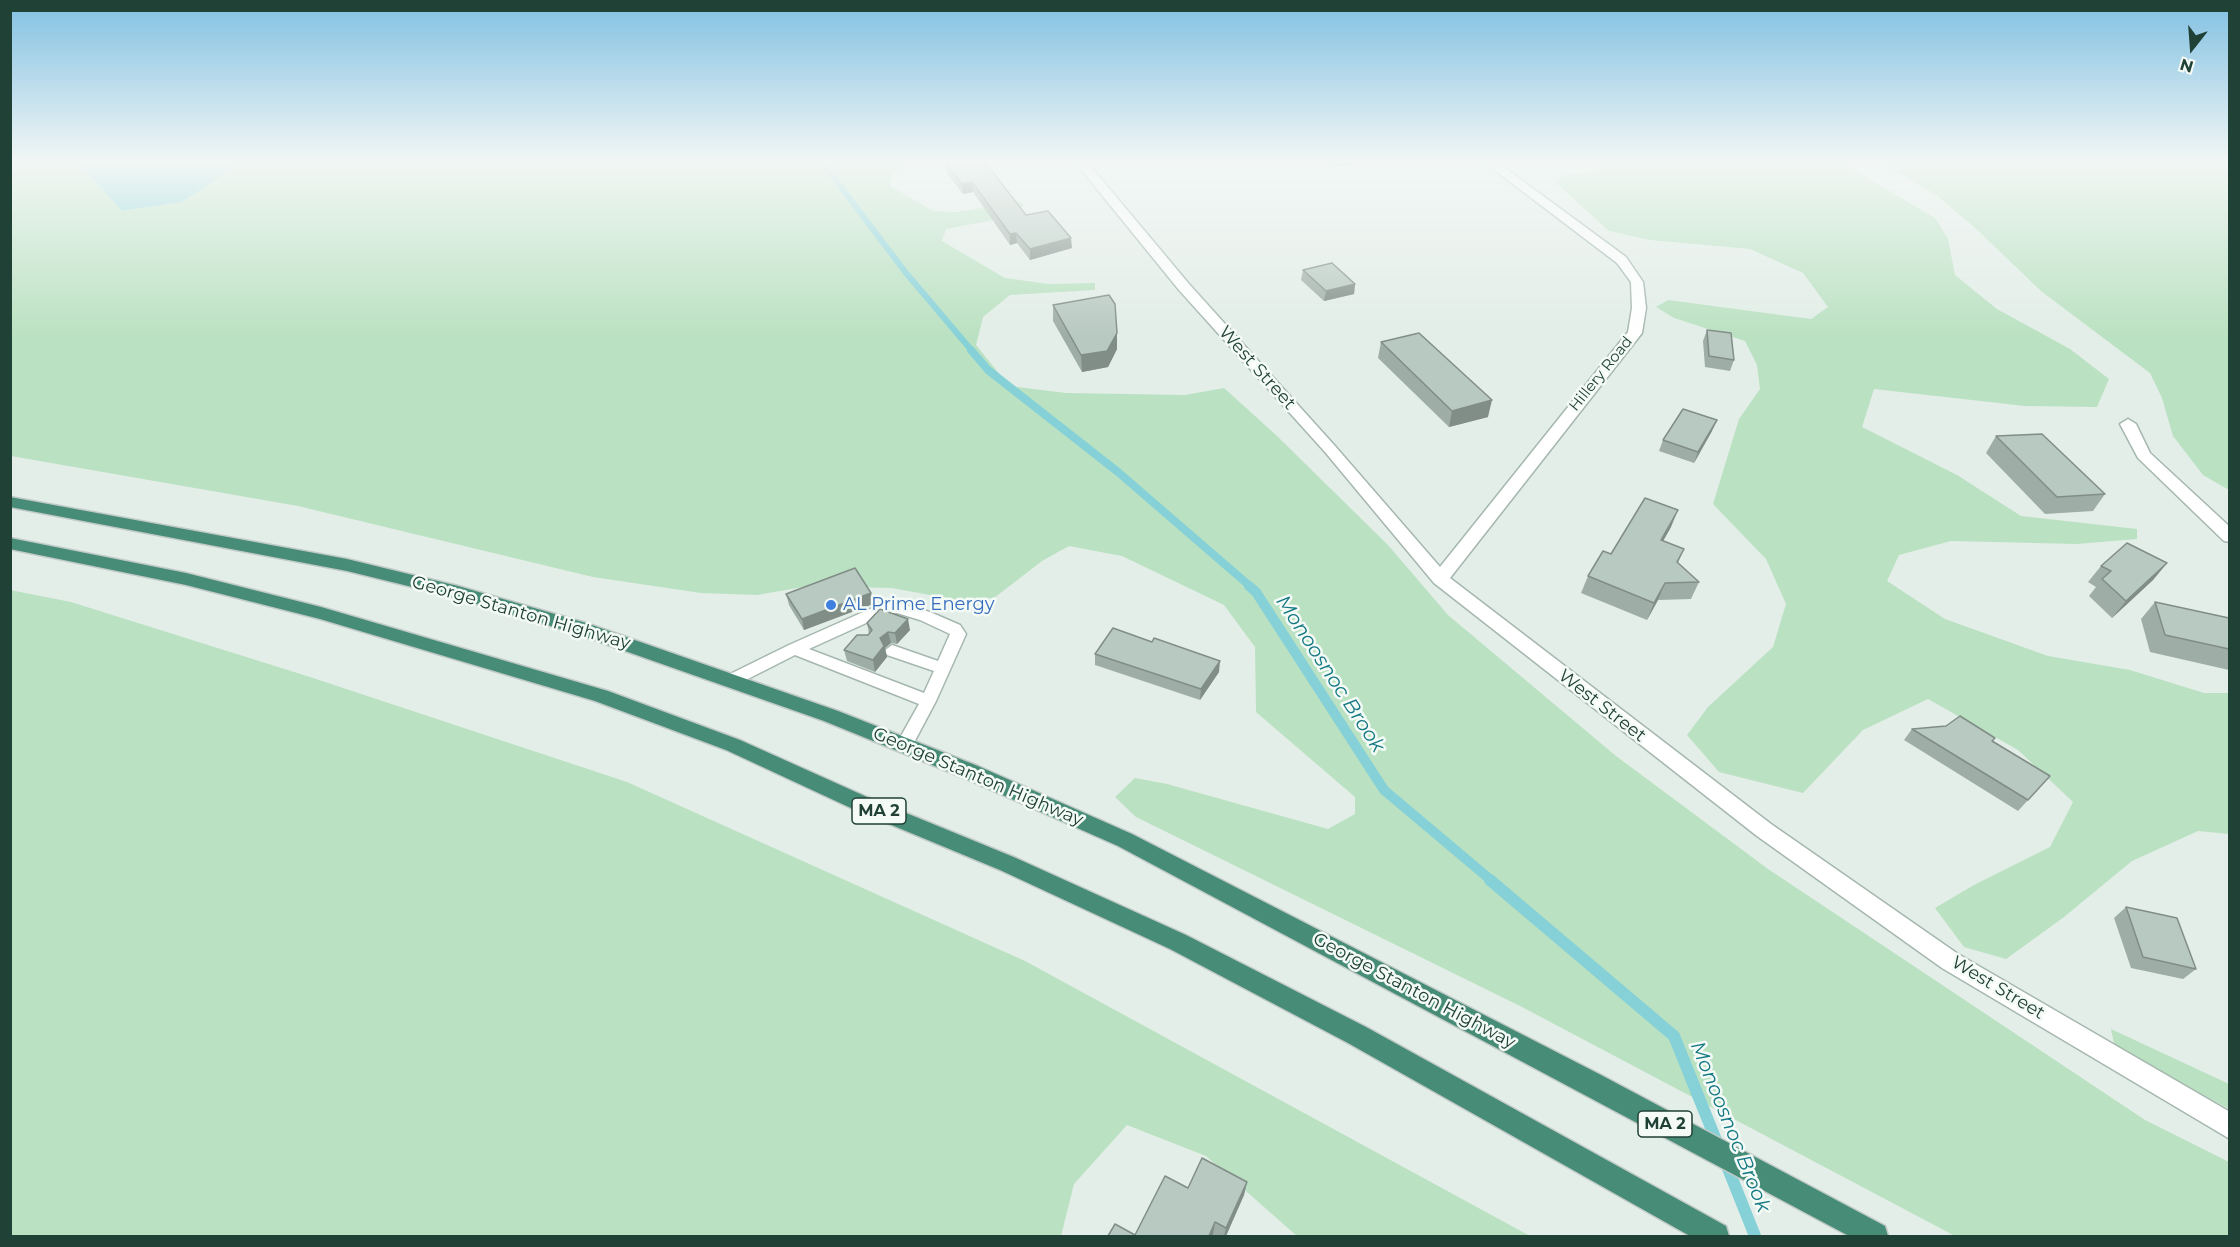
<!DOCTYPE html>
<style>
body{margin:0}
#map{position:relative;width:2240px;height:1247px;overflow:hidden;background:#e3eee8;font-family:Montserrat,sans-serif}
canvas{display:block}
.frame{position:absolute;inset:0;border:12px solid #204136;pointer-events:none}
.north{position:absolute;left:2162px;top:18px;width:60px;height:60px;-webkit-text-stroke:4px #f4faf6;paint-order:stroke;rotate:197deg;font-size:16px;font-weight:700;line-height:24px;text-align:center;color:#204136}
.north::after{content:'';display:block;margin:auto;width:21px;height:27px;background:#204136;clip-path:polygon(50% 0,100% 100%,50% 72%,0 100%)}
</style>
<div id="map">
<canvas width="2240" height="1247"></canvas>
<div class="frame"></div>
<div class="north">N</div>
</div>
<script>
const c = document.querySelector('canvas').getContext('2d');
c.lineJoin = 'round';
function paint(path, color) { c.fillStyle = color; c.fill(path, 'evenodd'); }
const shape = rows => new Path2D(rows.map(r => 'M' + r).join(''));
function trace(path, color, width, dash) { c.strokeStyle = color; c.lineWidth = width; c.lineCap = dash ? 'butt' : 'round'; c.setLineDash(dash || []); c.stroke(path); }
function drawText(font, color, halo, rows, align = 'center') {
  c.font = font + ' Montserrat,sans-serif'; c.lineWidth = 5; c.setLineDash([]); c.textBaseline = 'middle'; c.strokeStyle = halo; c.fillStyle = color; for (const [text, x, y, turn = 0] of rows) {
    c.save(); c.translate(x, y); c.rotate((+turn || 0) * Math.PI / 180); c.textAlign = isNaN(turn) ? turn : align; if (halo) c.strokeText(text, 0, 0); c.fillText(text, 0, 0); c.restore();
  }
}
const green = shape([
 [10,162,77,162,122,211,182,202,243,162,906,162,892,176,890,186,933,211,956,212,1019,202,1025,205,1005,218,946,229,942,241,1005,278,1049,284,1095,283,1095,290,1010,295,983,317,976,345,1009,386,1066,393,1185,395,1224,388,1276,435,1388,545,1448,615,1616,756,1768,869,2145,1120,2229,1162,2229,1236,1955,1236,1522,1007,1136,817,1115,797,1135,778,1167,784,1328,829,1355,814,1355,797,1256,712,1255,647,1224,605,1122,556,1069,546,1042,561,994,598,957,600,892,588,809,586,757,595,701,593,593,577,298,506,11,456],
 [1602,162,1835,162,1849,167,1935,218,1948,239,1955,275,1997,309,2070,349,2109,379,2097,407,2025,406,1874,389,1862,427,1957,475,2021,516,2137,529,2137,539,2077,544,1951,541,1899,555,1887,581,1945,619,2048,656,2130,670,2204,693,2229,693,2229,834,2198,831,2132,861,2064,917,2006,959,1964,947,1935,908,1974,885,2050,847,2073,802,2018,750,1928,699,1863,730,1803,793,1719,772,1687,735,1708,707,1773,647,1786,604,1766,559,1713,504,1739,419,1760,389,1757,365,1745,341,1674,318,1656,307,1668,300,1811,319,1828,307,1803,273,1750,249,1650,240,1609,231,1555,182,1562,175,1600,171],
 [1880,162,2229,162,2229,490,2203,475,2173,436,2162,398,2150,373,2041,291,1972,225,1935,194],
 [10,590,71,602,310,677,627,782,1025,961,1530,1236,1297,1236,1206,1156,1127,1125,1074,1184,1061,1236,11,1236],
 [2111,1029,2229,1084,2229,1109,2115,1048]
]);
const water = shape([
 [77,162,243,162,182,202,122,211]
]);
const streamFar3 = shape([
 [822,162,906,273,973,352]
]);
const streamFar2 = shape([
 [971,350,988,370,1118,472,1251,587]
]);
const streamFar1 = shape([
 [1249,586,1256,592,1384,790,1492,881]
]);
const stream = shape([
 [1490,880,1674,1036,1718,1145],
 [1725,1161,1755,1236]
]);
const service = shape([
 [897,603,930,612,960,625,966,634,936,701,910,750,904,751,898,750,896,745,919,704,795,655,738,684,726,684,724,680,726,676,789,645,879,605,897,603],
 [897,613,920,620,950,634,938,661,892,645,884,651,887,655,934,671,924,693,809,649,886,614,897,613]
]);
const minor = shape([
 [1075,162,1087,162,1189,284,1335,446,1440,567,1628,332,1632,308,1631,282,1617,263,1484,162,1497,162,1626,257,1643,282,1646,308,1642,333,1450,578,1771,824,1958,954,2230,1112,2230,1139,1942,968,1757,836,1434,583,1325,452,1179,290,1075,162],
 [2128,419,2136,424,2150,453,2230,527,2230,542,2224,541,2138,458,2120,424,2128,419]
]);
const trunk = shape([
 [10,497,347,559,458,586,586,623,838,711,978,766,1132,834,1601,1075,1885,1226,1888,1236,1849,1236,1118,846,964,778,824,721,574,633,457,598,347,571,10,507,10,497],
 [10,538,186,573,321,607,608,691,740,740,867,797,1016,858,1186,935,1366,1027,1726,1226,1729,1236,1690,1236,1348,1043,1170,949,1000,870,853,809,726,750,595,701,320,619,186,585,10,549,10,538]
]);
const wall = shape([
 [1328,162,1365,162,1337,167,1331,165],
 [946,163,1026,215,1072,248,1030,260,1017,243,1010,245,973,192,963,194,947,173],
 [1303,270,1355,284,1354,294,1324,301,1301,280],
 [1053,305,1117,333,1117,349,1108,367,1082,372,1053,321],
 [1707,330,1734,360,1730,371,1705,367,1703,341],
 [1381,342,1488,417,1449,427,1378,358],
 [1712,431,1694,463,1659,451,1663,440],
 [1996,436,2105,494,2093,511,2045,514,1986,453],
 [1671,527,1663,541,1684,549,1678,563,1699,582,1691,599,1658,600,1647,620,1581,593,1588,576,1611,554],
 [2167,563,2153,580,2112,618,2089,596,2096,587,2088,582,2101,566],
 [871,593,873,604,804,630,789,605,786,594],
 [2155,602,2229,618,2229,670,2150,652,2141,619],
 [867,623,910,630,897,644,891,643,885,648,887,657,875,672,847,661,844,650,868,635,869,634],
 [1095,654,1219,672,1200,700,1095,665],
 [1912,729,1995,738,1993,741,2050,776,2018,811,1904,740],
 [2126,907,2196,969,2183,979,2131,968,2114,918],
 [1247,1182,1244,1195,1226,1236,1216,1236,1213,1235,1135,1235,1188,1188]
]);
const shadedWall = shape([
 [1338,162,1365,162,1337,167],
 [972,182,973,192,963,194,962,184],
 [1016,233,1017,243,1010,245,1010,234],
 [1071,238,1072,248,1030,260,1030,249],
 [1355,284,1354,294,1324,301,1326,291],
 [1117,333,1117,349,1108,367,1082,372,1081,355],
 [1492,400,1488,417,1449,427,1452,411],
 [1717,420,1712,431,1694,463,1698,452],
 [1678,510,1671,527,1654,557,1661,540],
 [2167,563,2153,580,2112,618,2126,601],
 [1665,583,1658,600,1647,620,1654,603],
 [871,593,873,604,804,630,802,619],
 [908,619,910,630,897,644,895,633],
 [888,632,891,643,885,648,887,657,875,672,873,660,880,638],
 [1220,661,1219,672,1200,700,1201,689],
 [1247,1182,1244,1195,1226,1236,1224,1236,1226,1228],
 [1215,1222,1213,1235,1213,1236,1209,1236]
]);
const building = shape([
 [953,162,985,162,1026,215,1048,211,1071,238,1030,249,1016,233,1010,234,972,182,962,184,946,163,953,162],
 [1332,263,1355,284,1326,291,1303,270,1332,263],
 [1109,295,1115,304,1117,333,1107,351,1081,355,1053,305,1109,295],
 [1707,330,1731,333,1734,360,1709,356,1707,330],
 [1419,333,1492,400,1452,411,1381,342,1419,333],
 [1683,409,1717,420,1698,452,1663,440,1683,409],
 [2042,434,2105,494,2057,497,1996,436,2042,434],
 [1645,498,1678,510,1661,540,1684,549,1677,562,1699,582,1665,583,1654,603,1588,576,1603,551,1611,554,1645,498],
 [2127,543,2167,563,2126,601,2102,579,2111,571,2101,566,2127,543],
 [855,568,871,593,802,619,786,594,855,568],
 [2155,602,2229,618,2229,649,2165,635,2155,602],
 [880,609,908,619,895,633,888,632,880,638,884,646,873,660,844,650,857,635,868,635,872,630,867,623,880,609],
 [1113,628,1152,642,1154,638,1220,661,1201,689,1095,654,1113,628],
 [1960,716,1995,738,1992,741,2050,776,2028,800,1912,729,1946,726,1960,716],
 [2126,907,2177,918,2196,969,2143,957,2126,907],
 [1202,1158,1247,1182,1226,1228,1215,1222,1209,1236,1108,1236,1115,1224,1135,1235,1165,1176,1188,1188,1202,1158]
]);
const markers = [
 [831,605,6,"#3f7fe0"]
];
const farStreetnames = [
 ["Hillery Road",1601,374,-51]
];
const shields = [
 [879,811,54],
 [1665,1124,54]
];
const shieldNames = [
 ["MA 2",879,811],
 ["MA 2",1665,1124]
];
const streetNames = [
 ["West Street",1257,368,48],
 ["George Stanton Highway",521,613,16],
 ["West Street",1602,706,38],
 ["George Stanton Highway",978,777,23],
 ["West Street",1998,988,31],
 ["George Stanton Highway",1414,991,28]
];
const shopNames = [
 ["AL Prime Energy",843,605]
];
const waterNames = [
 ["Monoosnoc Brook",1330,674,57],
 ["Monoosnoc Brook",1730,1127,68]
];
paint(green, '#bae1c1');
paint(water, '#86d1d8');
trace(streamFar3, '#86d1d8', 6);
trace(streamFar2, '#86d1d8', 8);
trace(streamFar1, '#86d1d8', 10);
trace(stream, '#86d1d8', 12);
trace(service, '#a5b7af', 3);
trace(minor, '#a5b7af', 3);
trace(trunk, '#c1cac7', 3);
paint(service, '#fff');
paint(minor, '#fff');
paint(trunk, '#468c77');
paint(wall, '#9eada6');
paint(shadedWall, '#818d87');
paint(building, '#b8c9c1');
trace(building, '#818d87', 1.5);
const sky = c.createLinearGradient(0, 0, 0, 337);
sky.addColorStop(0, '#81c0e2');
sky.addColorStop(0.48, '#f2f7f5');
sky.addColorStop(1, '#f2f7f500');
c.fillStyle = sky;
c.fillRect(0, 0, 2240, 337);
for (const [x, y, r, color] of markers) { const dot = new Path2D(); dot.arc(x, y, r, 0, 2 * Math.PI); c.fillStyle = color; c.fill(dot); trace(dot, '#f4faf6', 2); }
drawText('15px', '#204136', '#f4faf6', farStreetnames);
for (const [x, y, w] of shields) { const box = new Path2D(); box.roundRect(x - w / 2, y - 13, w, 26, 4.5); c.fillStyle = '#f4faf6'; c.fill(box); trace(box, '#204136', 1.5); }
drawText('bold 16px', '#204136', null, shieldNames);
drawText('18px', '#204136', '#f4faf6', streetNames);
drawText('18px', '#366cbe', '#f4faf6', shopNames, 'left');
drawText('italic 20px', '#147984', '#f4faf6', waterNames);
</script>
